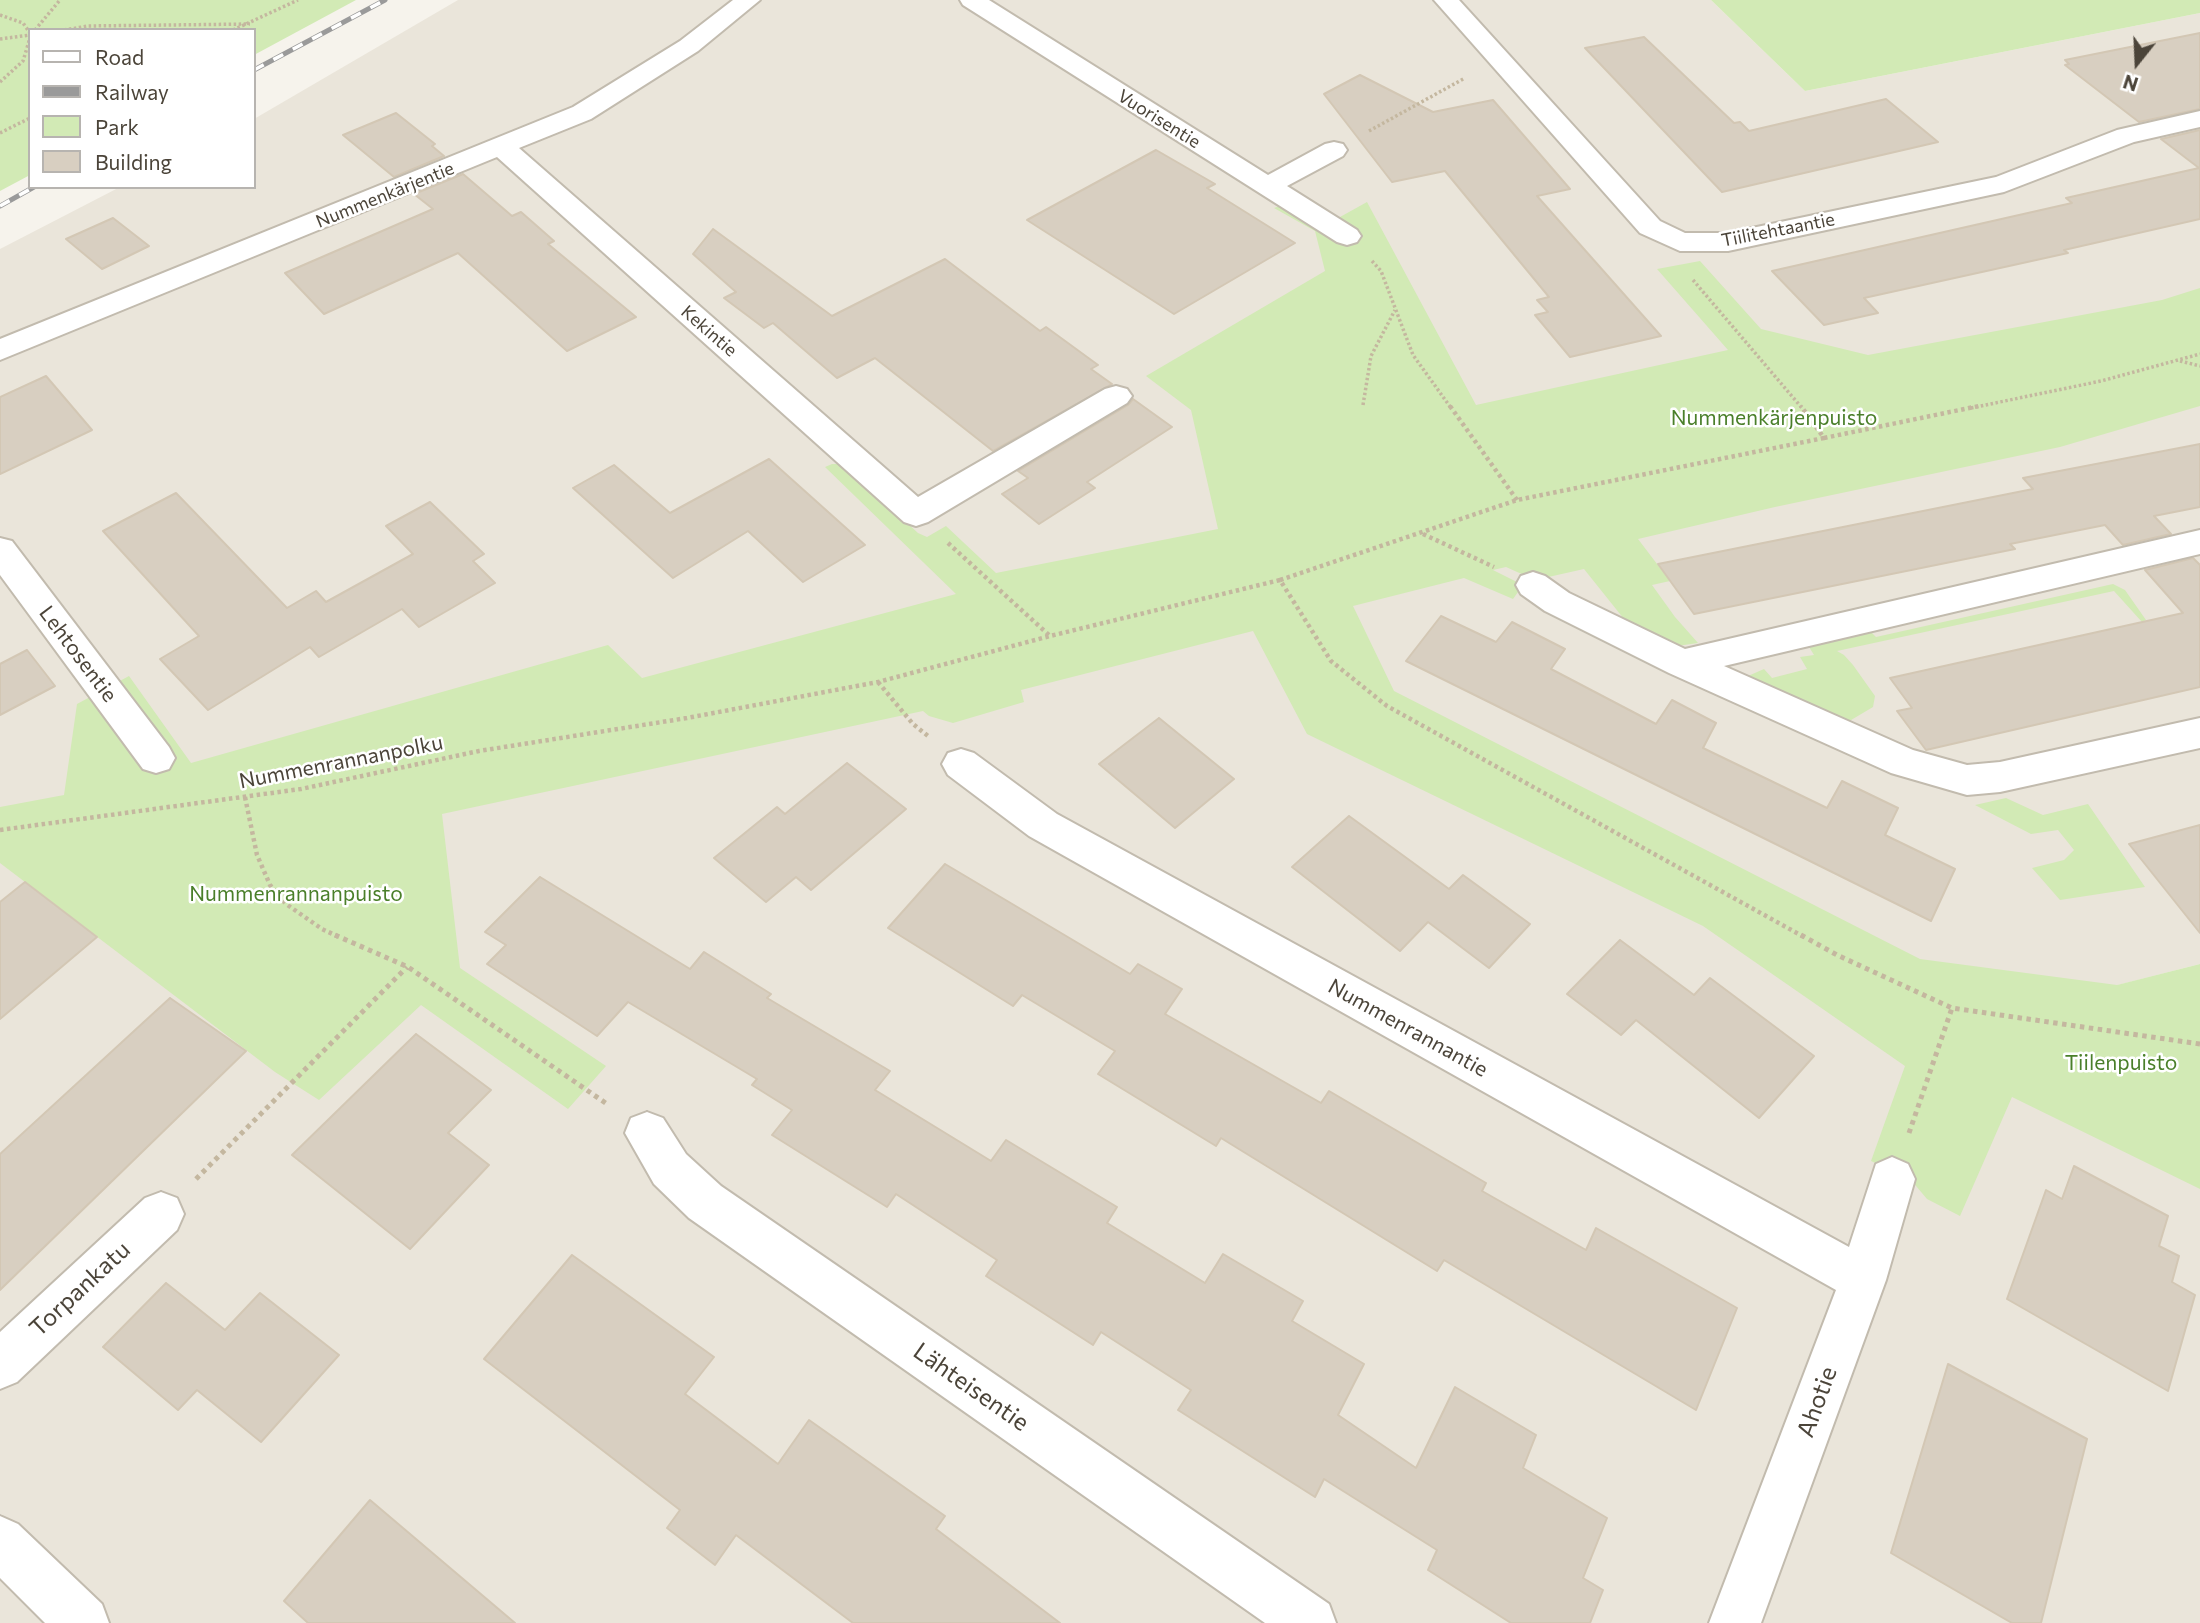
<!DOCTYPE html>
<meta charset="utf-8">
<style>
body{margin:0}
#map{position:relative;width:2200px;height:1623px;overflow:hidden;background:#f6f3ec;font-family:Commissioner,sans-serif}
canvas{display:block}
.legend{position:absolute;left:28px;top:28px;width:228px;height:161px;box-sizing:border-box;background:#fff;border:2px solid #b7b4b0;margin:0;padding:9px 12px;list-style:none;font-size:21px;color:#4b4439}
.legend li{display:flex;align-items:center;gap:14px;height:35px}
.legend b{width:35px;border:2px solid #b7b4b0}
.north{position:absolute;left:2102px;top:28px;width:70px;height:70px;-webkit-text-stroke:5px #fff;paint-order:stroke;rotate:198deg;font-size:19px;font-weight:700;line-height:28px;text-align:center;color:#4b4439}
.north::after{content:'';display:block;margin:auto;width:24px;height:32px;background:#4b4439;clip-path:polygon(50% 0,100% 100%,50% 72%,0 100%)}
</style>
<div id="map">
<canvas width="2200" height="1623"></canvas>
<ul class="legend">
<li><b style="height:9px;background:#fff"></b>Road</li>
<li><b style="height:9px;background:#9a9a9a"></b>Railway</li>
<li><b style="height:19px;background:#d2eab5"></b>Park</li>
<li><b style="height:19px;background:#d8cfc1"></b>Building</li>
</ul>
<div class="north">N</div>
</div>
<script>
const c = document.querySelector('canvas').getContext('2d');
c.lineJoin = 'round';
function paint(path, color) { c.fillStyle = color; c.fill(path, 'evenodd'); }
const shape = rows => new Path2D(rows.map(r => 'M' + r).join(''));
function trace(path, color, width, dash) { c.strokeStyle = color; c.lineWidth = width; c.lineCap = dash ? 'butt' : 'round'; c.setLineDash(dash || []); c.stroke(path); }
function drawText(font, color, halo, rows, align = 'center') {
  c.font = font + ' Commissioner,sans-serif'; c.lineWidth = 5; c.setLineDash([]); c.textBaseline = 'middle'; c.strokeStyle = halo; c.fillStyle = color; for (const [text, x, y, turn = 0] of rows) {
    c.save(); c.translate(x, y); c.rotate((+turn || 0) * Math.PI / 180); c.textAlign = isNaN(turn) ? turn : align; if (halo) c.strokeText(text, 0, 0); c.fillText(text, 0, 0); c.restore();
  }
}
const residential = shape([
 [458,0,1711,0,1805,91,2200,13,2200,964,2118,985,2200,1032,2200,1623,0,1623,0,249,120,187,254,187,254,119]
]);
const green = shape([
 [0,0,356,0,254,55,254,30,30,30,30,175,0,191],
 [1711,0,2200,0,2200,13,1805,91],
 [1367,202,1476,405,1728,350,1657,269,1700,261,1761,329,1868,355,2162,300,2200,288,2200,406,2060,447,1775,507,1638,539,1670,581,1652,585,1675,617,1698,643,1677,646,1628,624,1584,569,1535,580,1506,567,1493,570,1523,585,1513,599,1464,578,1353,606,1394,691,1920,959,2117,985,2200,964,2200,1189,2012,1097,1960,1216,1927,1199,1911,1180,1871,1161,1905,1066,1703,926,1307,734,1253,631,1021,690,1024,702,953,723,929,716,923,711,442,814,460,968,606,1066,568,1109,421,1005,319,1100,275,1072,0,863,0,807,64,795,77,704,129,676,191,763,608,645,642,678,956,594,825,467,832,464,843,464,918,533,927,537,946,526,996,573,1218,529,1191,410,1146,376,1325,271,1315,231,1274,208,1282,205,1322,227],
 [2113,584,2125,590,2146,620,2142,622,2114,591,1837,651,1844,655,1853,665,1875,696,1873,707,1846,723,1756,684,1748,676,1764,669,1772,678,1807,669,1800,657,1814,655,1806,642,1869,630,1876,637],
 [2006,798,2043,815,2088,804,2145,887,2060,900,2032,868,2064,860,2074,850,2058,830,2031,834,1975,805]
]);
const building = shape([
 [2200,33,2200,109,2139,122,2065,65,2069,64,2065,60,2200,33],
 [1644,37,1734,123,1740,122,1749,131,1886,99,1938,142,1722,192,1585,48,1644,37],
 [1360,75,1433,112,1493,100,1570,189,1537,196,1661,336,1570,357,1535,315,1548,312,1537,300,1549,297,1445,171,1392,182,1324,94,1360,75],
 [396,113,435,144,432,146,444,156,394,177,343,135,396,113],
 [2200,130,2200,219,2064,250,2068,253,1864,298,1878,313,1824,325,1772,271,2072,203,2066,198,2199,168,2161,139,2200,130],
 [1156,150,1215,184,1207,188,1295,243,1174,314,1027,220,1156,150],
 [463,174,512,216,521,212,554,241,548,244,636,317,567,351,458,253,324,314,285,273,433,209,414,194,463,174],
 [113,218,149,246,102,269,66,239,113,218],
 [713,229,832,316,945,259,1040,331,1046,327,1098,365,1091,369,1112,384,993,451,875,358,837,378,773,323,764,328,724,298,736,292,693,254,713,229],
 [46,376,92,430,0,474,0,397,46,376],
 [1133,399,1172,427,1087,482,1095,488,1039,524,1002,494,1028,478,1018,471,1128,405,1133,399],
 [2200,444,2200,507,2154,516,2171,534,2123,545,2105,525,2010,544,2015,549,1694,614,1658,564,2033,489,2023,478,2200,444],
 [769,459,865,545,803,582,748,531,673,578,573,488,614,465,670,513,769,459],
 [176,493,287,608,316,591,326,602,413,554,386,526,430,502,484,554,473,561,495,583,419,627,402,609,319,657,310,647,208,710,160,659,199,636,103,531,176,493],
 [2193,558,2200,565,2200,687,1926,750,1897,711,1912,708,1890,678,2183,613,2145,570,2193,558],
 [1441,616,1496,642,1512,622,1565,649,1551,669,1656,724,1672,700,1716,723,1703,748,1827,808,1842,781,1898,808,1885,835,1955,869,1931,921,1406,661,1441,616],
 [27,650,55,686,0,715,0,664,27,650],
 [1159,718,1234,779,1175,828,1099,764,1159,718],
 [847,763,906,809,811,890,796,877,766,902,714,858,777,807,785,814,847,763],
 [1349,816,1449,889,1463,875,1530,924,1489,968,1428,922,1400,951,1292,867,1349,816],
 [2200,825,2200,933,2129,844,2200,825],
 [945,864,1130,974,1138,964,1182,989,1165,1014,1321,1103,1329,1091,1486,1183,1482,1191,1586,1250,1596,1228,1737,1308,1696,1410,1444,1260,1437,1271,1221,1138,1216,1146,1098,1074,1115,1051,1022,995,1013,1006,888,928,945,864],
 [540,877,690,969,704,952,771,994,767,998,890,1071,875,1090,991,1161,1006,1140,1117,1207,1107,1223,1205,1283,1223,1254,1303,1301,1292,1321,1364,1364,1338,1415,1416,1468,1455,1387,1536,1435,1523,1468,1607,1518,1583,1578,1603,1590,1590,1623,1511,1623,1428,1570,1437,1550,1324,1479,1315,1497,1178,1410,1191,1390,1101,1332,1093,1345,986,1276,997,1260,896,1194,887,1207,772,1135,792,1110,752,1085,757,1079,628,1002,597,1036,487,964,506,945,485,932,540,877],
 [25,882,97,937,0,1019,0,902,25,882],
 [1620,940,1694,995,1710,978,1814,1056,1759,1118,1636,1020,1621,1035,1567,994,1620,940],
 [170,998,246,1051,0,1290,0,1154,170,998],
 [416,1034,491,1090,448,1133,489,1165,410,1249,292,1155,416,1034],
 [2074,1166,2168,1216,2159,1246,2179,1256,2172,1282,2195,1295,2168,1391,2007,1299,2046,1190,2062,1199,2074,1166],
 [572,1255,714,1357,685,1394,778,1464,809,1420,945,1516,936,1529,1060,1623,853,1623,736,1535,715,1565,667,1528,680,1510,484,1359,572,1255],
 [166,1283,225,1330,260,1293,339,1355,261,1442,197,1390,178,1410,103,1347,166,1283],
 [1948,1364,2087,1439,2041,1623,2012,1623,1891,1553,1948,1364],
 [370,1500,515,1623,308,1623,284,1601,370,1500]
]);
const pathFar2 = shape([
 [0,15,23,23,30,33],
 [35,30,60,0],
 [64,30,88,26,250,24],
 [233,30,298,0],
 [0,39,30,35],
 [0,82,23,61,30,38],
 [1369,131,1465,78],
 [0,133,30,118],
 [1372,261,1381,271,1413,355,1451,408],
 [1693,280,1802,408],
 [2180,361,2200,366],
 [1363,405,1371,356,1395,310],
 [1971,408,2101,381,2200,354]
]);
const pathFar1 = shape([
 [1450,406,1517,500],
 [1824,438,1979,406],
 [1423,534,1494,567],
 [948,543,1050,636],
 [1280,580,1517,500,1824,438,1801,406],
 [878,682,913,724,928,736],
 [245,797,257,855,270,885,286,904,322,929,339,937],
 [0,830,301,789,479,751,687,718,878,682,1050,636,1280,580,1331,661,1387,706,1804,937]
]);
const path = shape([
 [335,935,408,967,607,1104],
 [1801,935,1837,955,1952,1008,2200,1044],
 [1909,1133,1952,1008],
 [196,1179,407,967]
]);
const minor = shape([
 [733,0,760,0,698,51,591,119,519,148,918,497,1105,389,1116,386,1127,389,1132,396,1127,403,928,522,916,526,904,522,497,157,0,360,0,339,573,107,680,41,733,0],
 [960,0,989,0,1268,175,1325,144,1334,142,1343,144,1347,150,1343,156,1287,186,1357,230,1361,236,1357,242,1347,245,1337,242,963,5,960,0],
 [1434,0,1459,0,1660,221,1685,233,1728,233,1996,177,2117,130,2200,111,2200,127,2134,142,2004,192,1728,251,1680,251,1640,233,1434,0],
 [2200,530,2200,554,1724,666,1913,750,1967,765,2000,762,2200,718,2200,748,2000,792,1967,795,1891,773,1669,673,1545,611,1521,594,1516,585,1521,576,1533,572,1545,576,1569,593,1685,649,2200,530],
 [0,538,12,541,169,747,175,758,169,769,156,773,143,769,0,575,0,538],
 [961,749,974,753,1057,814,1849,1247,1876,1164,1892,1157,1908,1164,1915,1179,1886,1280,1761,1623,1709,1623,1836,1290,1029,836,948,775,942,764,948,753,961,749],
 [647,1112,663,1118,686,1154,721,1186,1329,1604,1336,1623,1265,1623,689,1218,654,1184,625,1133,631,1118,647,1112],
 [161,1192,177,1198,184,1214,177,1230,17,1382,0,1389,0,1332,145,1198,161,1192],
 [0,1516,18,1524,102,1604,109,1623,45,1623,0,1578,0,1516]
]);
const rail = shape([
 [254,70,385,0],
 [0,206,34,187]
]);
const farStreetnames = [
 ["Vuorisentie",1159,119,32],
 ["Nummenkärjentie",385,195,-22],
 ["Tiilitehtaantie",1778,230,-11],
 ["Kekintie",709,331,41]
];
const parkNames = [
 ["Nummenkärjenpuisto",1774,418],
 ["Nummenrannanpuisto",296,894],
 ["Tiilenpuisto",2121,1063]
];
const streetNames = [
 ["Lehtosentie",78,654,53],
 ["Nummenrannanpolku",341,762,-11],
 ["Nummenrannantie",1408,1028,29]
];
const nearStreetnames = [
 ["Torpankatu",80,1289,-43],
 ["Lähteisentie",971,1387,35],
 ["Ahotie",1817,1402,-70]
];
paint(residential, '#eae5da');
paint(green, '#d2eab5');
paint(building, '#d8cfc1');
trace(building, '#d3c7b4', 2);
trace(minor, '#c2bbae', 4);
trace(pathFar2, '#c4b79f', 3.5, [2.5, 2.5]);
trace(pathFar1, '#c4b79f', 4.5, [3.5, 3.5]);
trace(path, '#c4b79f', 5, [4.5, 4.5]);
paint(minor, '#fff');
trace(rail, '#9a9a9a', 5);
trace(rail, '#fff', 3.5, [11]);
drawText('18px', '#4b4439', '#fff', farStreetnames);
drawText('21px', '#4a7f2a', '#fff', parkNames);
drawText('21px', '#4b4439', '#fff', streetNames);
drawText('24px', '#4b4439', '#fff', nearStreetnames);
</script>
